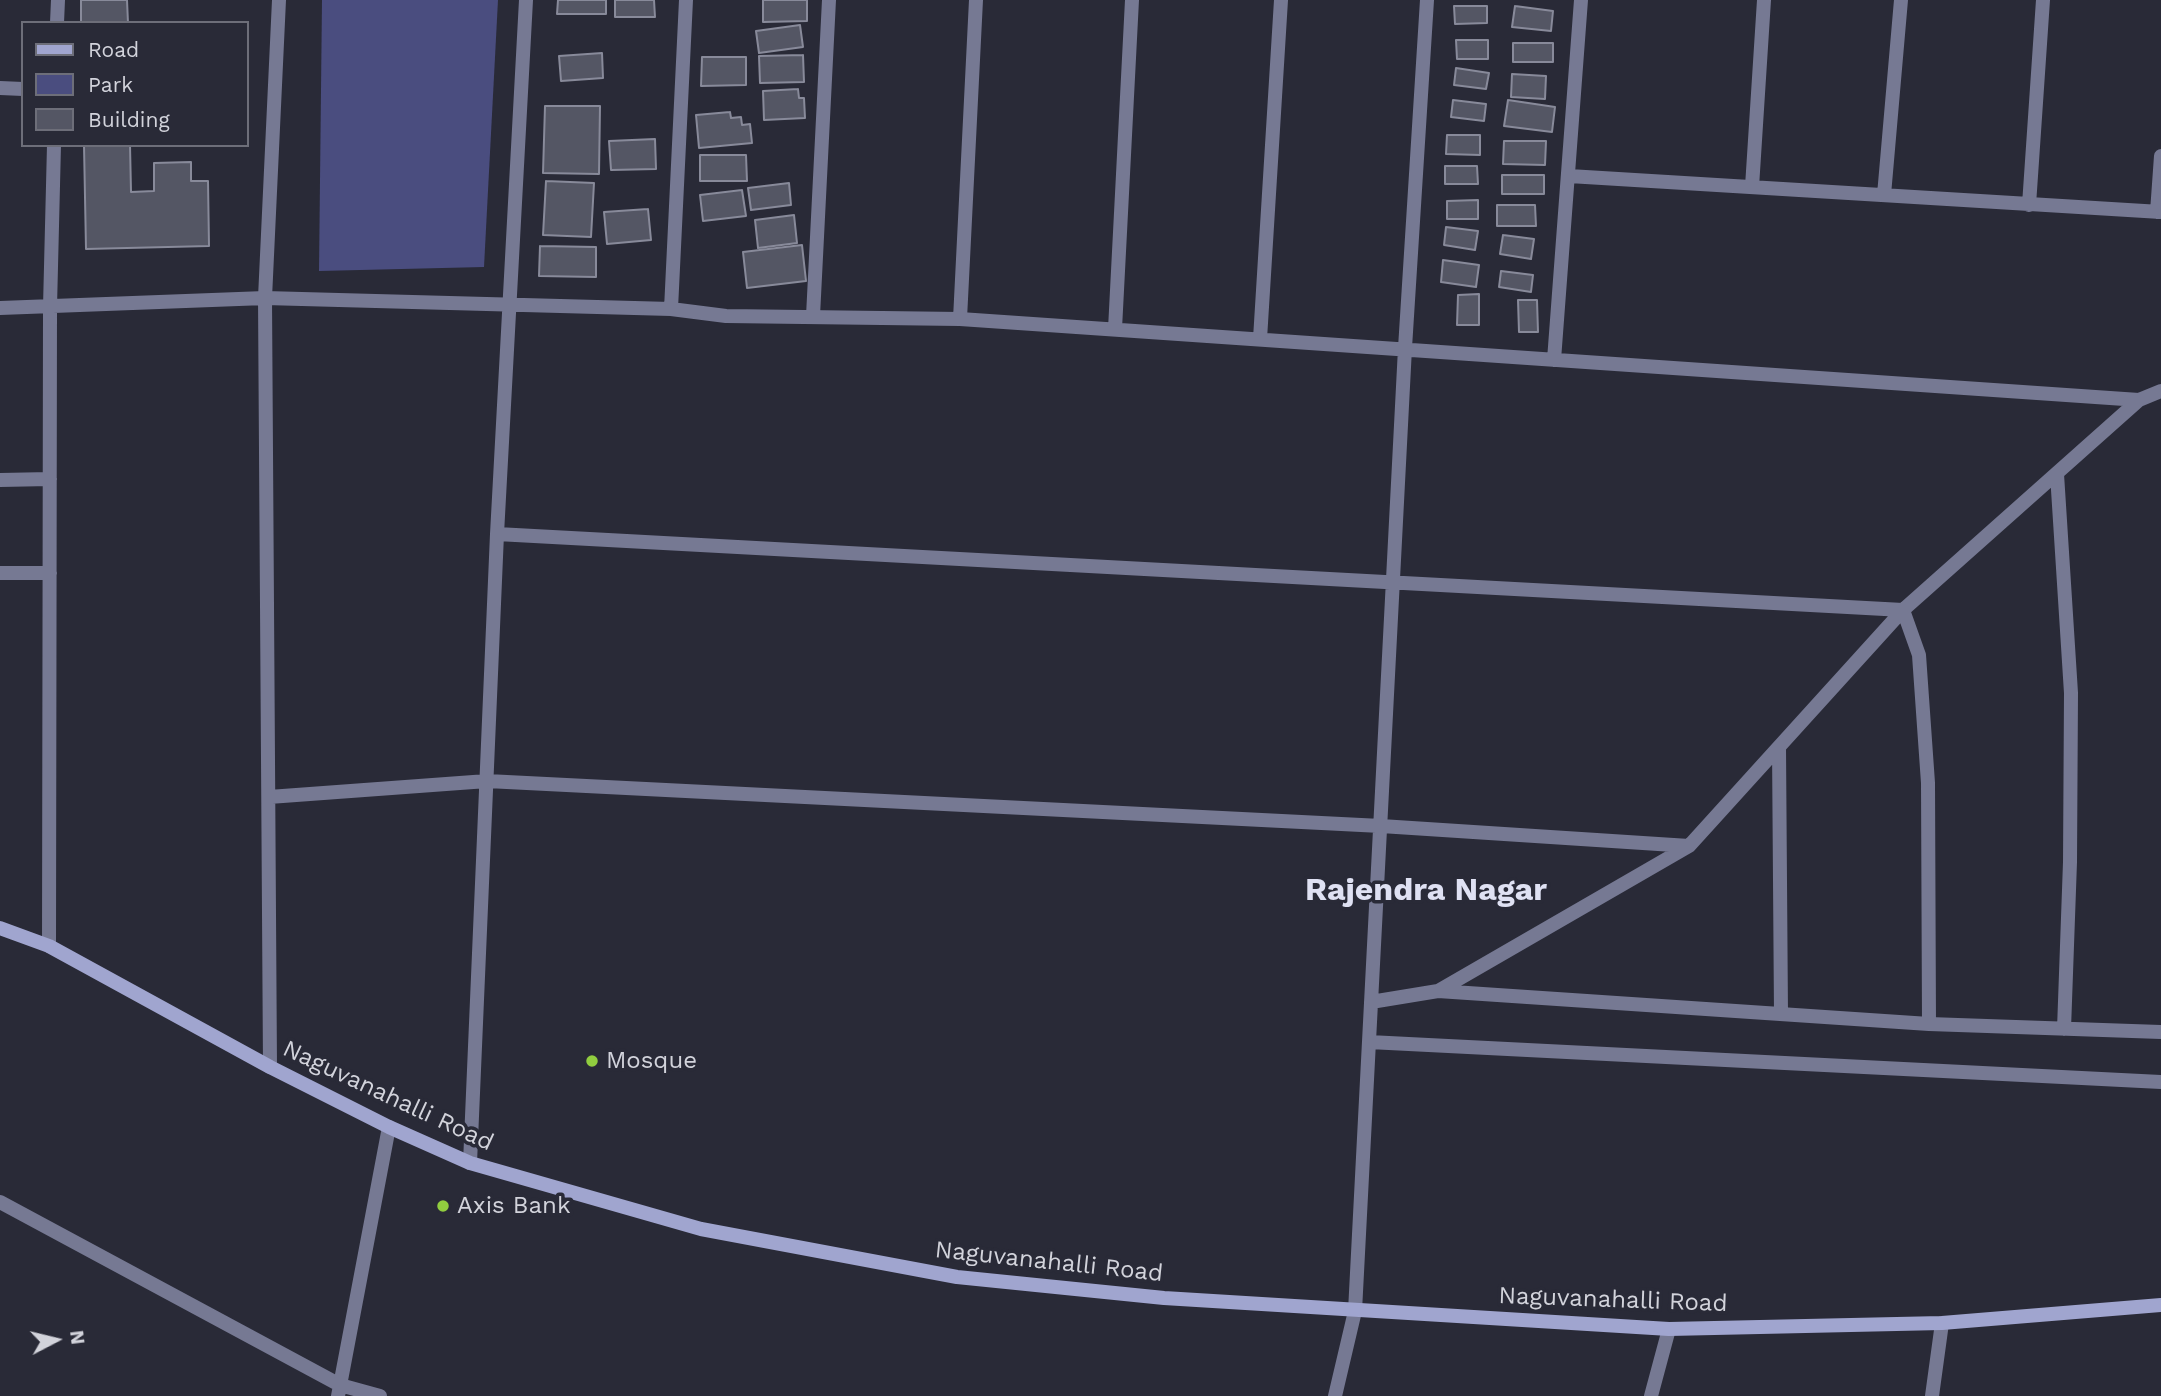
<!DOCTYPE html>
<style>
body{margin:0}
#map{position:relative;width:2161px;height:1396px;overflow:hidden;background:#292a37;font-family:"Work Sans",sans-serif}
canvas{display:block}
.legend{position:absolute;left:21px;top:21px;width:228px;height:126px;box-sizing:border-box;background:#292a37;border:2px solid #6d6e79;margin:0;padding:9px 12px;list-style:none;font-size:21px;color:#d2d3db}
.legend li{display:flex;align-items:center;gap:14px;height:35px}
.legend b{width:35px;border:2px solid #6d6e79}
.north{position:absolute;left:21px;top:1305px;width:70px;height:70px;-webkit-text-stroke:5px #292a37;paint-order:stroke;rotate:83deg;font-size:19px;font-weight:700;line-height:28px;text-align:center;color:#d2d3db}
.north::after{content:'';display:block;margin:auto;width:24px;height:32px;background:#d2d3db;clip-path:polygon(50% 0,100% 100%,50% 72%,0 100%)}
</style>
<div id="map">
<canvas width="2161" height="1396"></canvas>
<ul class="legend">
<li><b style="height:9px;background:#a0a5cf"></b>Road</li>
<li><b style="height:19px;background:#4a4d7f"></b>Park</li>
<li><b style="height:19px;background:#545664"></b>Building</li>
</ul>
<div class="north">N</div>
</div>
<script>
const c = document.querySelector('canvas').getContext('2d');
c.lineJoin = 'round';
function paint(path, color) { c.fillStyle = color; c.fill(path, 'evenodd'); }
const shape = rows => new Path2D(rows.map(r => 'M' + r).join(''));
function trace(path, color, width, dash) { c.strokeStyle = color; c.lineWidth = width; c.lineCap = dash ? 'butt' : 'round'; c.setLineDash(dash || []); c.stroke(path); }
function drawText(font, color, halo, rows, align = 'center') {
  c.font = font + ' "Work Sans",sans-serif'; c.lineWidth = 7; c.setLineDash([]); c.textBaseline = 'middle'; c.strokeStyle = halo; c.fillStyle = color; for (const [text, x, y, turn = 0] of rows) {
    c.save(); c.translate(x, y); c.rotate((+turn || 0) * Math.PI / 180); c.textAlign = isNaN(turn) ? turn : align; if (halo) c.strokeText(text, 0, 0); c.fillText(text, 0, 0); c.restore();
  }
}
const green = shape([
 [322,0,498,0,484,267,319,271]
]);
const building = shape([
 [81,0,127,0,128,23,81,23,81,0],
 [558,0,606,0,606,14,557,14,558,0],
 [615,0,654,0,655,17,615,17,615,0],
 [763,0,807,0,807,21,763,22,763,0],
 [1454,6,1487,6,1487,23,1455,24,1454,6],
 [1515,6,1553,11,1551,31,1512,27,1515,6],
 [800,25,803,47,759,53,756,31,800,25],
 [1456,40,1488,40,1488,59,1457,59,1456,40],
 [1513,43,1553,43,1553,62,1513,62,1513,43],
 [602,53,603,78,561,81,559,56,602,53],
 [803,55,804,82,760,83,759,56,803,55],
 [702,57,746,57,746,85,701,86,702,57],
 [1456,68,1489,73,1486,89,1454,85,1456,68],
 [1512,74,1546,76,1545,99,1511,97,1512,74],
 [798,89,799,98,804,98,805,118,764,120,763,91,798,89],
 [1453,100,1486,104,1484,121,1451,117,1453,100],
 [1508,100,1555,107,1552,132,1504,126,1508,100],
 [545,106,600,106,599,174,543,173,545,106],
 [730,112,731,118,741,117,742,125,750,124,752,143,699,148,696,115,730,112],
 [1447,135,1480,135,1480,155,1446,154,1447,135],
 [655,139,656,169,611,170,609,141,655,139],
 [1504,141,1546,141,1545,165,1503,164,1504,141],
 [84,145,130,145,131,192,154,191,154,163,191,162,191,181,208,181,209,246,86,249,84,145],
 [700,155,746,155,747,181,700,181,700,155],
 [1445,166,1477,166,1478,184,1445,184,1445,166],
 [1502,175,1544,175,1544,194,1502,194,1502,175],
 [546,181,594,183,591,237,543,235,546,181],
 [789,183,791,205,751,210,748,188,789,183],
 [742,190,746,216,703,221,700,195,742,190],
 [1478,200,1478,219,1447,219,1447,201,1478,200],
 [1497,205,1535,205,1536,226,1497,226,1497,205],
 [648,209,651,240,607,244,604,212,648,209],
 [794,215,797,243,758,248,755,220,794,215],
 [1446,227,1478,231,1475,250,1444,245,1446,227],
 [1503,235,1534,239,1531,259,1500,254,1503,235],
 [802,245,806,281,747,288,743,252,802,245],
 [540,246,596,247,596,277,539,276,540,246],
 [1443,260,1479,265,1476,287,1441,282,1443,260],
 [1501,271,1533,275,1531,292,1499,287,1501,271],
 [1479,294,1479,325,1457,325,1458,295,1479,294],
 [1518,300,1537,300,1538,332,1519,332,1518,300]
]);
const street = shape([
 [57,23,58,0],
 [0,88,23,89],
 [1569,176,2161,212],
 [1752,187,1764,0],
 [1884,195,1901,0],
 [2029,205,2043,0],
 [2157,212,2161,156],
 [0,308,265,298,671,309,726,316,960,319,2139,400],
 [671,309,686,0],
 [813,316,829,0],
 [960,319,976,0],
 [1115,329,1132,0],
 [1260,339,1281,0],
 [1554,360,1581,0],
 [2057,474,2071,693,2070,862,2064,1029],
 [0,480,50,479],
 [497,534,1903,610,1919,655,1928,783,1929,1024],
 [0,573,50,573],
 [1779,747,1781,1014],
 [269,797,487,781,1381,826,1689,846],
 [49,946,50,307,54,145],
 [1438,991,1689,846,1903,610,2139,400,2161,391],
 [1371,1002,1438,991,1929,1024,2161,1032],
 [1369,1042,2161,1082],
 [270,1067,265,298,279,0],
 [470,1163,497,534,526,0],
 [0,1202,340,1385,380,1396],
 [338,1396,389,1127],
 [1335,1396,1355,1311,1405,348,1427,0],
 [1651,1396,1669,1329],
 [1932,1396,1942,1323]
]);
const secondary = shape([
 [0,928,49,946,270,1067,389,1127,470,1163,701,1229,957,1277,1164,1298,1669,1329,1942,1323,2161,1305]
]);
const markers = [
 [592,1061,7,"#91cd3f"],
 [443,1206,7,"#91cd3f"]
];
const poiNames = [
 ["Mosque",606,1061],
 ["Axis Bank",457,1206]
];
const streetNames = [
 ["Naguvanahalli Road",388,1096,25],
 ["Naguvanahalli Road",1049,1262,6],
 ["Naguvanahalli Road",1613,1300,2]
];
const districtNames = [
 ["Rajendra Nagar",1426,891]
];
paint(green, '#4a4d7f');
paint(building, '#545664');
trace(building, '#888a9a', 2);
trace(street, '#767993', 14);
trace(secondary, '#a0a5cf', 14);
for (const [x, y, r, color] of markers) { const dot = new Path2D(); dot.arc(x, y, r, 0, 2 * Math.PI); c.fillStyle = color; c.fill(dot); trace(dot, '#292a37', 2.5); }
drawText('24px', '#d2d3db', '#292a37', poiNames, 'left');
drawText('24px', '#d2d3db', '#292a37', streetNames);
drawText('bold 32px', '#dfe1f3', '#292a37', districtNames);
</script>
